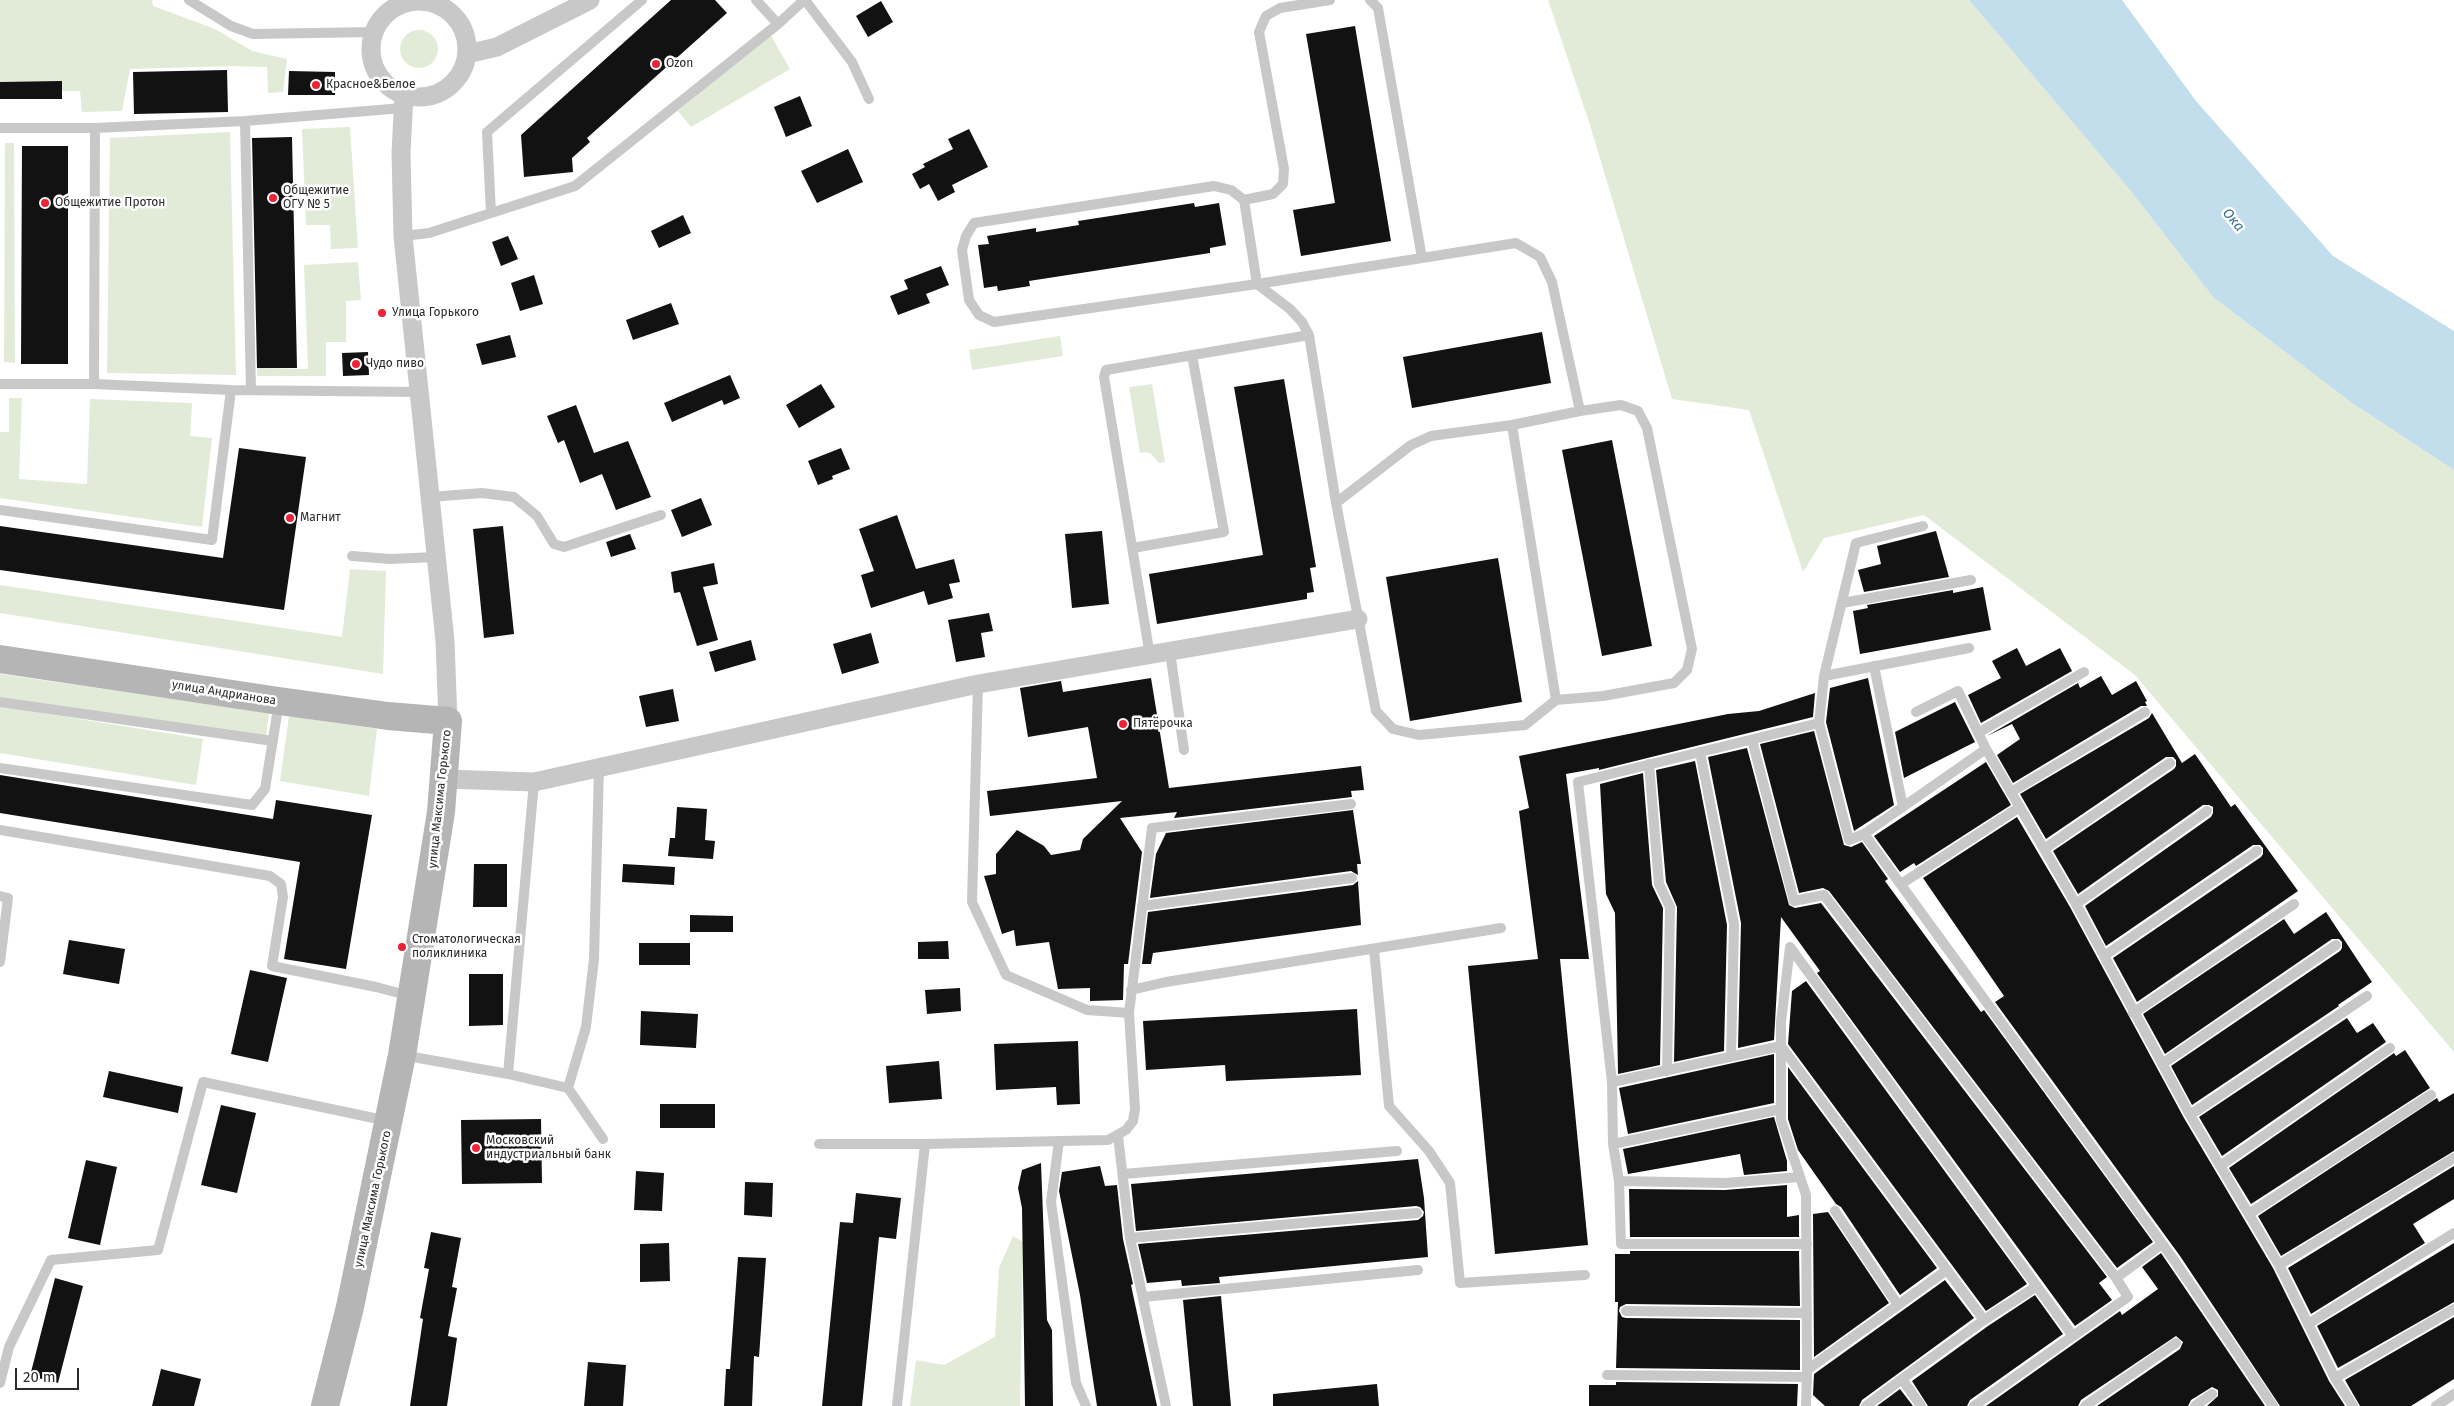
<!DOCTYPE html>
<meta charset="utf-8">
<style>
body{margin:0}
#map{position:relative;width:2454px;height:1406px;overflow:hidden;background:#fff;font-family:"Fira Sans",sans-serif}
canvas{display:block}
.scale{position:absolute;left:15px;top:1368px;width:64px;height:22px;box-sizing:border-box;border:2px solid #2b2b2b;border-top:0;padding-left:6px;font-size:15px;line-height:18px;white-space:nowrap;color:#2b2b2b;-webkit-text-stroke:4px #fff;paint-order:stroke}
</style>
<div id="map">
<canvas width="2454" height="1406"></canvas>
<div class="scale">20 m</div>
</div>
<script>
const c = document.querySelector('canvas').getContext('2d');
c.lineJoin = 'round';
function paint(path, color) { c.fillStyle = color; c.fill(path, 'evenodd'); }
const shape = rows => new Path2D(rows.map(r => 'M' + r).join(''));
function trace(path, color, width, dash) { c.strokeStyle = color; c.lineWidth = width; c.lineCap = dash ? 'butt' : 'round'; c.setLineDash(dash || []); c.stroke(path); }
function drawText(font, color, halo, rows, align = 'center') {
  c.font = font + ' "Fira Sans",sans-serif'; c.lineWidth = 5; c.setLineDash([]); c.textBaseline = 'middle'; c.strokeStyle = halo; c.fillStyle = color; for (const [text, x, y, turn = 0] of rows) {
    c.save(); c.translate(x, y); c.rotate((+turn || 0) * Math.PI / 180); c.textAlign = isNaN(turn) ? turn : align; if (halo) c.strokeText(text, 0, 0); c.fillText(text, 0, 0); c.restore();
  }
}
const green = shape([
 [0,0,152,0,153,6,215,29,252,51,287,59,283,92,268,93,267,67,232,66,130,69,122,111,82,112,80,91,0,92],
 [1548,0,1969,0,2130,190,2213,297,2352,403,2454,470,2454,1052,2135,675,1924,515,1824,538,1803,572,1749,410,1672,399,1590,125],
 '400 49a19 19 0 1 1 38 0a19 19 0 1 1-38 0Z',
 [770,34,790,69,691,127,678,111],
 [350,127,358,248,331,249,330,225,306,225,302,129],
 [230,132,236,375,107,373,110,138],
 [5,143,14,143,15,363,4,362],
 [358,262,361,300,346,301,346,342,326,342,326,376,257,376,257,368,308,369,304,265],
 [1060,336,1063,356,972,370,969,350],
 [1152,384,1165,462,1159,463,1151,454,1146,452,1140,453,1129,387],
 [9,398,22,398,19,479,87,484,90,399,192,403,190,436,212,438,202,527,0,498,0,432,9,432],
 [350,569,386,571,383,674,0,613,0,585,342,637],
 [0,674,269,713,266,736,0,697],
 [0,706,203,739,196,785,0,753],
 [289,716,377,729,369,796,280,781],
 [1013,1236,1023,1242,1020,1406,910,1406,916,1360,944,1365,995,1337,999,1268]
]);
const water = shape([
 [1969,0,2122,0,2196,101,2333,256,2454,331,2454,470,2352,403,2213,297,2130,190]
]);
const building = shape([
 [671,0,715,0,727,13,587,138,590,142,572,158,573,172,524,177,521,135],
 [881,1,893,22,868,37,856,16],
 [1355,26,1391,241,1301,256,1293,210,1335,203,1306,34],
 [227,70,228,112,134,114,133,72],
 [289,71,335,72,335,95,288,95],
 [62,81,62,99,0,99,0,82],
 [800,96,812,126,786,137,774,107],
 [969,129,988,167,952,185,955,192,938,201,929,184,920,189,912,174,925,167,923,164,953,149,948,139],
 [292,137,297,368,257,368,252,138],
 [22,146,68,146,68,364,21,364],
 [848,149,863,182,817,203,801,171],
 [1194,203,1195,207,1219,203,1226,245,1210,248,1210,253,1029,281,1030,286,998,291,997,286,984,288,978,245,989,244,987,236,1036,228,1036,232,1079,225,1078,221],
 [683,215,691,233,659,248,651,231],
 [508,236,518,259,501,266,492,242],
 [941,266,949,285,926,294,930,303,898,315,890,296,908,289,904,280],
 [534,275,543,304,520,311,511,283],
 [671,303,679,324,633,340,626,320],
 [1542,332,1551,383,1412,408,1403,357],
 [510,335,516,357,482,365,476,344],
 [368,352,369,375,343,376,342,353],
 [730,375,740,398,724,405,722,400,672,422,664,403],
 [1284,379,1316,567,1310,568,1314,592,1307,593,1307,599,1157,624,1149,574,1263,555,1234,387],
 [821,384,835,407,799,428,786,405],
 [576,405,594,453,628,441,651,497,616,510,602,474,580,483,564,440,558,443,547,416],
 [1612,440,1652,646,1602,656,1562,450],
 [239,448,306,457,284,610,0,570,0,526,223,558],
 [841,448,850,469,832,476,833,479,818,485,808,461],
 [701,498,712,525,682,537,671,510],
 [897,515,916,569,954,559,960,582,949,584,953,598,928,605,924,591,871,608,861,575,874,571,859,529],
 [503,526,514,634,484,638,473,529],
 [1102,531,1109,604,1072,608,1065,534],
 [1936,531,1949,577,1864,592,1858,570,1881,564,1877,546],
 [630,534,636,549,611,557,606,542],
 [1498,558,1522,702,1410,721,1386,577],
 [714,563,718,584,703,587,718,640,697,646,680,592,674,593,671,572],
 [1983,587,1991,630,1860,654,1853,611,1868,608,1867,605,1953,590,1953,593],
 [989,613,993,631,981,633,985,657,956,662,948,620],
 [871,633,879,663,842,674,833,644],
 [751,640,756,660,715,672,709,652],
 [2017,648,2026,666,2060,648,2072,671,1981,723,1968,695,2001,678,1992,661],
 [2101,676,2112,695,2136,681,2147,701,2145,702,2147,706,2141,706,2013,783,1997,755,2020,739,2012,724,1987,736,2078,683,2080,688],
 [1151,678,1169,788,1361,766,1364,790,1351,791,1352,797,1174,818,1177,812,1120,818,1142,852,1128,964,1124,964,1123,1000,1090,1001,1090,988,1058,989,1049,942,1016,946,1014,930,1002,934,984,876,996,874,996,854,1017,830,1044,846,1051,855,1080,850,1083,839,1122,801,990,816,987,791,1097,778,1088,727,1028,737,1020,688,1061,681,1063,692],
 [1868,678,1894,805,1854,831,1826,722,1830,688],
 [673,689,679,721,646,727,639,696],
 [1815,693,1813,717,1599,770,1599,768,1566,774,1589,959,1560,959,1588,1245,1495,1254,1468,966,1538,959,1519,811,1529,808,1519,756,1728,714,1759,711],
 [1955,702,1975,742,1904,778,1895,732],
 [2152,713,2182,763,2195,754,2231,807,2235,804,2298,891,2137,1002,2113,958,2261,857,2263,854,2263,848,2260,845,2253,845,2106,946,2085,906,2211,817,2213,813,2213,807,2209,805,2203,805,2078,894,2053,851,2174,769,2176,766,2176,760,2173,757,2166,757,2046,839,2020,794,2149,718],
 [1814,731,1844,845,1851,847,1862,842,1888,879,1885,881,1981,1012,1984,1010,2153,1242,2117,1268,1829,891,1823,888,1799,893,1760,744],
 [1747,748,1789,905,1795,908,1821,903,2107,1277,2099,1283,2112,1300,2075,1326,1817,973,1820,971,1781,917,1774,1040,1738,1048,1741,923,1708,757],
 [1695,761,1727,925,1724,1051,1674,1062,1677,907,1666,882,1656,770],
 [1986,762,2011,805,1916,866,1914,863,1900,872,1874,836],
 [1643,773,1652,885,1663,908,1660,1065,1618,1074,1615,913,1606,894,1600,784],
 [0,775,273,819,276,800,372,815,346,969,284,959,300,862,0,813],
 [677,807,707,809,705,840,715,841,713,859,668,856,670,838,675,838],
 [1353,810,1361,864,1357,864,1358,875,1351,871,1150,898,1156,854,1166,833],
 [2017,817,2070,907,2184,1118,2273,1268,2329,1381,2345,1406,2280,1406,2180,1256,1995,1002,2004,996,1923,878],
 [474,864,507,864,507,907,473,907],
 [623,864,675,867,674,885,622,882],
 [1358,881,1361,925,1153,953,1151,964,1142,964,1148,912,1353,885],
 [2326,912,2372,982,2338,1005,2339,1006,2192,1105,2171,1066,2340,951,2342,948,2342,942,2339,939,2332,939,2165,1054,2143,1014,2284,919,2294,934],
 [690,915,733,916,733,932,690,932],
 [69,940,125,949,119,984,63,974],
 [948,941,949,959,918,959,918,942],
 [639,943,690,943,690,965,639,965],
 [250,970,287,978,268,1062,231,1054],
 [469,974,503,974,503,1025,469,1026],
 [1806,981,2027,1284,1986,1311,1788,1044,1792,991],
 [960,988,961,1011,927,1014,925,990],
 [1357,1009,1361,1075,1226,1081,1225,1065,1146,1070,1143,1021],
 [641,1011,698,1014,696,1048,640,1045],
 [2347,1018,2357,1033,2373,1023,2386,1042,2222,1156,2199,1117],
 [1078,1041,1080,1104,1057,1105,1056,1087,996,1090,994,1044],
 [2405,1050,2430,1088,2251,1204,2229,1168,2394,1053,2396,1056],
 [1774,1054,1774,1103,1628,1134,1619,1088],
 [939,1061,942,1099,889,1103,886,1066],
 [1788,1067,1937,1268,1900,1295,1841,1207,1836,1204,1798,1150,1788,1119],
 [109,1071,183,1087,178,1113,103,1097],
 [2454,1093,2454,1151,2281,1256,2258,1216,2437,1098,2439,1102],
 [660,1104,715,1104,715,1128,660,1128],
 [221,1105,256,1113,237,1193,201,1185],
 [1774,1117,1787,1161,1787,1171,1744,1175,1740,1154,1628,1174,1623,1149],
 [541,1119,542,1183,462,1184,461,1120],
 [1418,1159,1424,1198,1428,1257,1219,1277,1220,1283,1182,1286,1181,1280,1147,1283,1138,1244,1418,1220,1423,1216,1424,1212,1420,1207,1416,1206,1136,1231,1131,1184],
 [86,1160,117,1167,100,1245,68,1238],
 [1041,1163,1047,1320,1052,1330,1053,1406,1025,1406,1022,1208,1018,1188,1022,1170],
 [1100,1166,1105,1186,1117,1185,1123,1239,1133,1284,1131,1285,1157,1406,1097,1406,1080,1295,1059,1191,1062,1172],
 [2454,1166,2454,1199,2413,1224,2425,1243,2311,1314,2288,1268],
 [636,1171,664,1173,662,1211,634,1210],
 [745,1182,773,1183,772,1217,744,1215],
 [1787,1185,1787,1217,1799,1215,1799,1237,1630,1237,1629,1189,1725,1190],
 [856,1193,901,1198,896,1239,879,1237,862,1406,822,1406,840,1222,853,1223],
 [1828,1212,1889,1303,1814,1357,1813,1214],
 [431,1232,461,1238,452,1287,457,1288,448,1336,457,1338,447,1406,410,1406,423,1319,420,1318,429,1269,424,1268],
 [669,1243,670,1281,640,1282,640,1244],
 [2454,1243,2454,1302,2338,1368,2317,1326],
 [1630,1251,1799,1251,1800,1306,1626,1304,1620,1307,1619,1311,1622,1317,1626,1318,1800,1320,1800,1370,1616,1368,1618,1302,1615,1302,1615,1254,1630,1254],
 [2161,1253,2265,1406,2207,1406,2218,1396,2218,1390,2212,1387,2191,1400,2188,1406,2097,1406,2180,1349,2183,1342,2176,1336,2081,1400,2078,1406,1986,1406,2120,1311,2122,1315,2158,1289,2142,1267],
 [738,1257,766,1258,759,1357,754,1356,752,1406,724,1406,726,1369,730,1369],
 [55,1278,83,1286,58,1383,30,1376],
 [1945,1280,1974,1318,1862,1400,1859,1406,1825,1406,1813,1395,1814,1374],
 [2035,1295,2063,1334,1970,1400,1967,1406,1928,1406,1912,1381,1988,1326],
 [1221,1296,1231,1406,1193,1406,1183,1300],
 [2454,1317,2454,1379,2411,1406,2360,1406,2345,1380],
 [588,1362,626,1365,623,1406,584,1406],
 [161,1369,201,1379,194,1406,152,1406],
 [1616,1382,1798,1384,1797,1406,1589,1406,1589,1385,1616,1385],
 [1377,1384,1379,1406,1273,1406,1273,1394],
 [1900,1389,1913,1406,1877,1406]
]);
const lane = shape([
 [189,0,231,26,253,34,375,32],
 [756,0,778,24],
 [805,0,852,62,869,99],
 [1370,0,1378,8,1422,258,1257,284,1244,200,1231,190,1214,186,974,223,966,236,962,250,969,300,979,315,994,322,1257,284,1290,309,1302,322,1309,335,1336,503,1376,711,1393,729,1419,735,1525,725,1556,700],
 [245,121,251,390],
 [0,128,95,128,245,121,403,108],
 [1244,200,1273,194,1283,184,1284,169,1259,32,1266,16,1280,8,1330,0],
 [491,213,487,132,642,0],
 [403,236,429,233,575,186,778,24,804,0],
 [1422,258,1516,243,1540,257,1552,282,1580,411],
 [0,384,94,384,231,390,419,392],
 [94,384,95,128],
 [1621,405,1638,411,1647,428,1692,649,1687,670,1674,683,1603,696,1556,700,1512,425,1580,411,1621,405],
 [430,497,482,493,514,497,537,516,554,544,564,547,661,515],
 [1336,503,1411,445,1431,436,1512,425],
 [0,510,212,540,231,390],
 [1133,548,1224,532,1192,355],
 [352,556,390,559,436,557],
 [1842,603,1971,580],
 [1170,652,1184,750],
 [1150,656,1104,377,1106,370,1309,335],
 [1874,666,1903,807],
 [1824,676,1969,648],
 [978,684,972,902,1006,975,1087,1010,1129,1013,1152,828,1351,804],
 [0,702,273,741],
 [1916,712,1958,691,1986,749],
 [1819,723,1824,676,1856,543,1923,526],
 [1978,733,2084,672],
 [1752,740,1794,901,1824,895,2116,1278],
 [1700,752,1734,924,1731,1057],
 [1649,764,1659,884,1670,907,1667,1071],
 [0,768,252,805,265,789,279,702],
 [2011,792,2145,712],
 [0,830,270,876,281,884,283,897,272,966,376,987,410,996],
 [1864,834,1986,749,2076,904,2190,1115,2279,1265,2335,1378],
 [2044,849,2170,763],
 [1901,884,2020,807],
 [0,896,8,898,0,962],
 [2076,904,2207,811],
 [1142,906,1352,878],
 [1374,949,1389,1106,1429,1151,1450,1183,1460,1283,1585,1275],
 [2104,956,2257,851],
 [1131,990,1166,982,1501,928],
 [2133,1013,2294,904],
 [402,1055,508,1074,568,1088,603,1139],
 [2162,1064,2336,945],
 [508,1074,534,782],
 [1612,1082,1613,1144,1619,1181,1621,1244,1807,1244],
 [568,1088,586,1027,594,959,599,768],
 [2190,1115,2367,996],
 [1118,1136,1130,1238,1166,1406],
 [1059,1141,1051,1202,1076,1383,1086,1406],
 [819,1144,925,1144,1108,1140,1126,1130,1133,1121,1135,1109,1129,1013],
 [1613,1144,1781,1109],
 [2220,1166,2390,1048],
 [1123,1174,1397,1151],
 [1619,1181,1725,1183,1800,1177],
 [1835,1211,1898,1305],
 [2249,1214,2431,1095],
 [1130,1238,1417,1213],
 [2279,1265,2454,1158],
 [1143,1297,1418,1270],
 [1626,1311,1807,1313],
 [1984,1320,2037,1286],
 [2308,1324,2454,1233],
 [1807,1370,1806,1195,1781,1120,1781,1022,1790,947,2073,1336],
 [1607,1375,1807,1377],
 [0,1383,9,1347,51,1260,158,1250,203,1082,388,1121],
 [897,1406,925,1144],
 [1806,1406,1807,1370,1947,1270],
 [1866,1406,1902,1379],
 [1921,1406,1902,1379,1984,1320,1781,1046,1612,1082,1578,782,1819,723,1849,840,1864,834,2174,1260,2273,1406],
 [1974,1406,2128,1297,2116,1278,2162,1244],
 [2085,1406,2176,1343],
 [2195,1406,2212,1394],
 [2353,1406,2335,1378,2454,1309],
 [2436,1406,2454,1394]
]);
const street = shape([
 '371 49a48 48 0 1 1 96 0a48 48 0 1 1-96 0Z',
 [467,54,497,47,590,0],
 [404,94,401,153,403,236,445,641,448,721],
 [444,779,534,782,978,684,1358,619]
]);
const secondary = shape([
 [0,659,279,701,388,716,448,721,441,812,402,1055,350,1307,325,1406]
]);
const markers = [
 [656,64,5,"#ee2236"],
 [316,85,5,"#ee2236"],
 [273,198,5,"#ee2236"],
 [45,203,5,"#ee2236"],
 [382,313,5,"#ee2236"],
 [356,364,5,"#ee2236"],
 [290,518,5,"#ee2236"],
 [1123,724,5,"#ee2236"],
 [402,947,5,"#ee2236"],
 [476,1148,5,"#ee2236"]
];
const poiNames = [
 ["Ozon",666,64],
 ["Красное&Белое",326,85],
 ["Общежитие",283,191],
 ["ОГУ № 5",283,205],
 ["Общежитие Протон",55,203],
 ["Улица Горького",392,313],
 ["Чудо пиво",366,364],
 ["Магнит",300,518],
 ["Пятёрочка",1133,724],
 ["Стоматологическая",412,940],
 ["поликлиника",412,954],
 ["Московский",486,1141],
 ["индустриальный банк",486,1155]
];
const streetNames = [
 ["улица Андрианова",224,693,9],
 ["улица Максима Горького",440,799,-84],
 ["улица Максима Горького",373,1199,-78]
];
const waterNames = [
 ["Ока",2233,220,50]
];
paint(green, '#e2ebd7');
paint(water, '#c2ddec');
paint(building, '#121212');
trace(lane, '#c8c8c8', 10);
trace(street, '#c8c8c8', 19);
trace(secondary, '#b5b5b5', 28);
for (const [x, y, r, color] of markers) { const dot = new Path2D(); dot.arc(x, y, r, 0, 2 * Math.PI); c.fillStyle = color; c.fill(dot); trace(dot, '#fff', 2); }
drawText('12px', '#2b2b2b', '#fff', poiNames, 'left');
drawText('12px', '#2b2b2b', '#fff', streetNames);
drawText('italic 14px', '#367091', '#fff', waterNames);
</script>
